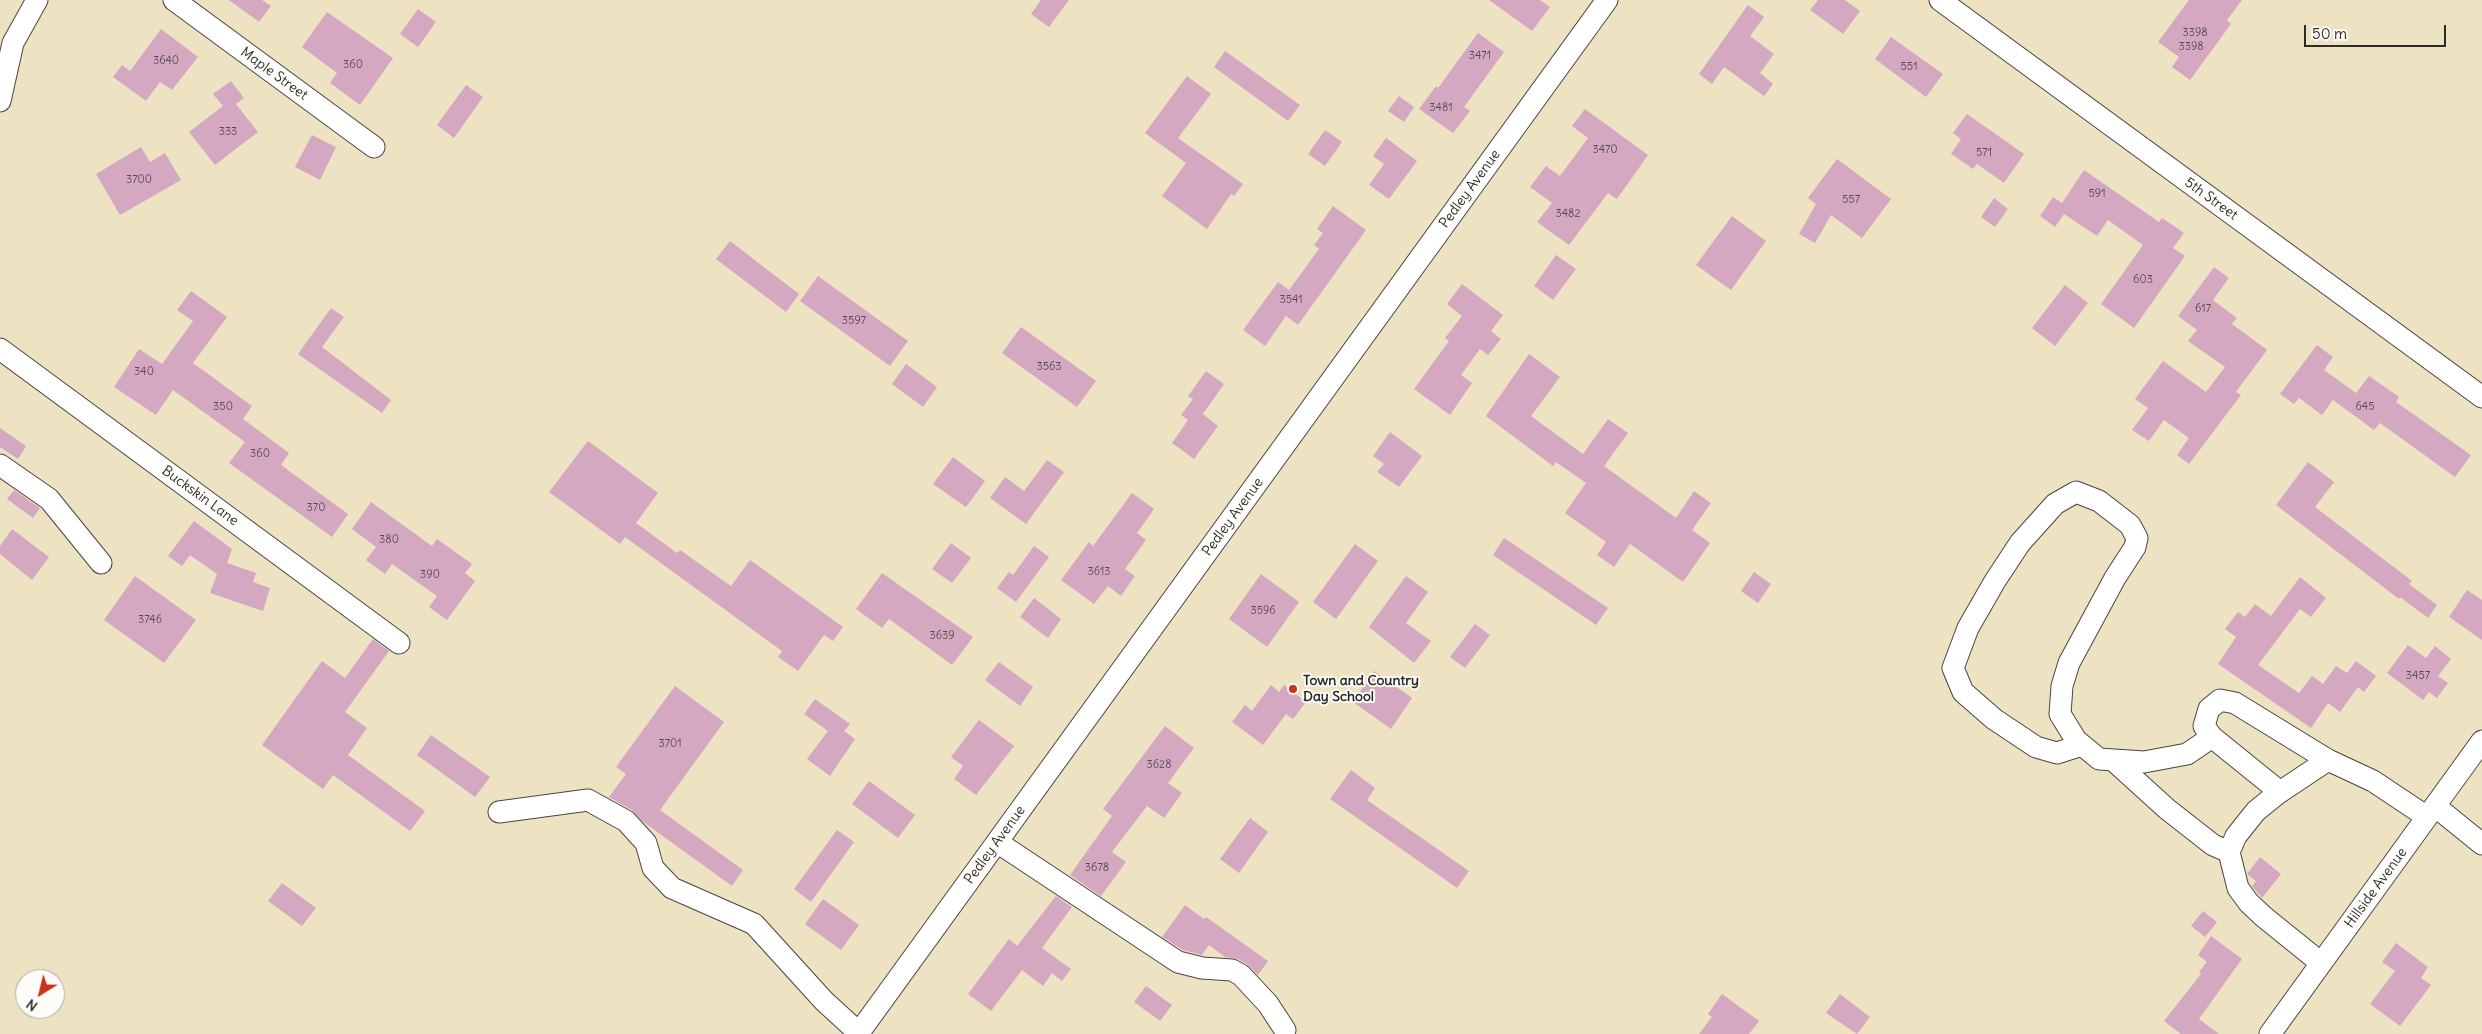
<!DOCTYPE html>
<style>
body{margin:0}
#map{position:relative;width:2482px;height:1034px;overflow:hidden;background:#ede2c2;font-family:Delius,sans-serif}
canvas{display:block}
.north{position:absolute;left:15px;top:969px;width:50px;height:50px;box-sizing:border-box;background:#fdfcf7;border:1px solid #a9a8a5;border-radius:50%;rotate:216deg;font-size:14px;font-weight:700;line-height:20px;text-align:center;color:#2b2b2b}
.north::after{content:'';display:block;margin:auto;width:18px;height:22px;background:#c8321e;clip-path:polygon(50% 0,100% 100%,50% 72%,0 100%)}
.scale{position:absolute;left:2304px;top:25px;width:142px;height:22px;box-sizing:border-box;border:2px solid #2b2b2b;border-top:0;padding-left:6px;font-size:15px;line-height:18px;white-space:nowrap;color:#2b2b2b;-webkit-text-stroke:4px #fdfcf7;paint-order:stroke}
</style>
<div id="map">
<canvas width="2482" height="1034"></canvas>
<div class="north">N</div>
<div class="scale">50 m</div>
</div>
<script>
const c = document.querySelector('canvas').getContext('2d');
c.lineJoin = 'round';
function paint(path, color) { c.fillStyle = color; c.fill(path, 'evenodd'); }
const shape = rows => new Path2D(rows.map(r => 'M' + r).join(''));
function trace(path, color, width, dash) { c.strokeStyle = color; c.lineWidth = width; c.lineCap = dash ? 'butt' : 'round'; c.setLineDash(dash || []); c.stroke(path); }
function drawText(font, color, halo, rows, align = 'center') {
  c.font = font + ' Delius,sans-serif'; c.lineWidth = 4; c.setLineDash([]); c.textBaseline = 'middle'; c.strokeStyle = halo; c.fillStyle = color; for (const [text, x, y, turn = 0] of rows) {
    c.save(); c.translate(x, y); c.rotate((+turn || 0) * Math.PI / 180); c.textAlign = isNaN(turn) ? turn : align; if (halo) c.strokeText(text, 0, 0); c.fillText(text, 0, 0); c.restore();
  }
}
const building = shape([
 [229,0,262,0,271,6,259,22],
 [1041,0,1069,0,1049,27,1031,14],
 [1489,0,1540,0,1550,7,1532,31],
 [1818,0,1845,0,1860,11,1843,34,1810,10],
 [2189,0,2242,0,2227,20,2231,24,2190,80,2172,67,2179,57,2158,42],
 [1748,5,1764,17,1750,36,1774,54,1760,73,1773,84,1764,96,1724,67,1712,84,1699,74],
 [418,9,436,22,418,47,400,34],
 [327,12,393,58,360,105,330,83,337,73,302,47],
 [161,29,198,57,172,90,160,82,146,101,113,77,122,65,130,71],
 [1478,33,1504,52,1464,107,1470,111,1453,133,1419,109,1436,86,1438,88],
 [1891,37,1943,74,1926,97,1875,59],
 [1225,51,1300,105,1288,121,1214,67],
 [1187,76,1211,94,1178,138,1243,184,1234,196,1231,194,1207,229,1162,196,1186,163,1145,133],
 [231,81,244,98,236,104,258,132,215,165,189,132,223,106,213,94],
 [466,85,483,97,454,138,437,125],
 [1399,96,1414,107,1404,122,1388,111],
 [1585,109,1648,155,1617,199,1608,193,1569,245,1537,222,1552,203,1530,187,1546,166,1560,176,1588,138,1572,126],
 [1967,114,2024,154,2004,183,1977,164,1973,169,1951,154,1961,139,1953,133],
 [1325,130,1342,142,1325,166,1308,154],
 [312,135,336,147,320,180,295,167],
 [1386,138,1417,161,1389,199,1369,185,1384,164,1373,156],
 [141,147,150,162,165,153,181,180,120,215,96,174],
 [1837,159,1891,199,1862,238,1831,215,1815,243,1799,234,1816,204,1808,198],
 [2084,170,2159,222,2162,218,2184,233,2173,248,2185,256,2134,328,2101,304,2143,245,2108,220,2097,236,2064,214,2055,227,2040,216,2053,197,2062,203],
 [1994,198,2008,209,1995,227,1981,217],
 [1333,206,1366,230,1298,325,1286,316,1265,346,1243,330,1278,282,1289,290,1319,249,1314,245,1323,233,1317,229],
 [1732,216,1766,241,1731,290,1696,265],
 [730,241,799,294,786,312,716,259],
 [1556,255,1576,269,1553,300,1534,286],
 [2214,267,2229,278,2213,300,2237,318,2232,324,2267,350,2236,392,2241,395,2189,464,2177,455,2189,438,2164,420,2149,441,2132,430,2148,408,2135,399,2163,361,2206,392,2225,367,2188,341,2197,330,2178,316],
 [818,276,908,341,890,366,800,301],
 [1462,284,1503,315,1491,331,1501,339,1488,355,1480,349,1461,375,1472,383,1450,415,1414,389,1449,341,1445,338,1462,316,1447,304],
 [2065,285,2088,303,2055,346,2032,328],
 [191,291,227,317,193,363,252,406,243,419,289,453,281,465,348,514,332,537,229,463,245,442,173,390,156,415,114,387,139,349,162,364,193,321,177,310],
 [331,308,344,317,322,347,391,400,382,413,298,354],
 [1021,327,1096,381,1077,407,1002,353],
 [2317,345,2333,357,2324,370,2356,393,2369,376,2399,397,2396,402,2471,455,2455,477,2380,423,2374,430,2333,400,2322,415,2299,398,2294,404,2280,394],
 [1529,354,1560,377,1531,416,1583,454,1608,419,1628,433,1604,466,1676,518,1694,491,1711,503,1692,530,1710,543,1683,582,1630,544,1614,567,1597,555,1606,542,1565,513,1586,483,1556,462,1553,466,1486,416],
 [906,364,937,387,923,407,892,384],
 [1206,371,1224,384,1203,414,1218,426,1194,459,1172,443,1188,420,1181,415,1193,399,1188,396],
 [0,428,26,446,18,459,0,447],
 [1390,432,1422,456,1399,487,1377,472,1384,464,1373,456],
 [588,441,658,493,636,523,677,553,680,550,731,586,750,560,843,627,833,641,824,635,798,671,778,657,782,651,625,537,620,544,549,492],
 [953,457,985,481,966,507,933,484],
 [1047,460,1064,472,1026,524,990,498,1005,477,1024,491],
 [2308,462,2334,482,2315,507,2412,581,2409,584,2437,605,2428,618,2400,597,2399,599,2276,505],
 [14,490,40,508,33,518,7,499],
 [1132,493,1154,509,1137,533,1146,540,1125,569,1135,576,1121,596,1108,586,1094,604,1061,580,1089,542,1093,546],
 [371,502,432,546,437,539,472,564,465,573,475,581,447,620,429,607,437,596,392,564,385,574,366,560,376,547,352,529],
 [194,521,232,549,227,563,256,573,253,582,270,588,263,611,210,593,217,574,190,555,182,566,168,556],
 [12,529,49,557,32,580,0,554,0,546],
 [1504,538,1608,608,1596,625,1493,555],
 [951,543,971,558,952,583,932,569],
 [1355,544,1378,561,1336,619,1313,602],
 [1034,546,1049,557,1016,602,997,588,1009,572,1013,575],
 [1754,572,1771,584,1758,603,1741,591],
 [882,573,973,637,952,665,889,619,882,628,856,609],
 [1261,574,1299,602,1267,647,1229,619],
 [135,576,196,620,164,663,104,620],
 [1406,576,1428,592,1406,623,1431,641,1414,663,1369,627],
 [2300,577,2326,598,2311,617,2300,609,2258,665,2299,693,2312,676,2323,684,2336,666,2347,673,2356,661,2376,676,2364,692,2358,687,2340,712,2328,703,2311,728,2218,664,2236,637,2225,629,2238,612,2245,617,2255,604,2271,616],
 [2467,590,2482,600,2482,640,2449,617],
 [1034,598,1061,619,1048,638,1020,617],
 [1475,624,1490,635,1465,668,1450,657],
 [373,639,389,651,345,712,367,728,348,755,425,811,410,831,333,775,323,789,262,745,322,661,345,678],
 [2408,645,2426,658,2435,646,2451,659,2438,676,2448,683,2437,698,2429,692,2423,700,2387,673],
 [999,662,1033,687,1020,706,985,680],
 [1374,671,1412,698,1391,729,1353,702],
 [1271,685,1279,692,1284,685,1306,702,1293,719,1286,714,1263,745,1232,722,1245,705,1252,711],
 [675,686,724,722,660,810,743,870,732,886,642,821,632,810,609,797,626,774,616,767],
 [815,699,850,724,844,731,855,739,830,776,807,759,828,731,804,714],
 [979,720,1014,746,976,795,954,779,963,766,951,757],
 [1165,726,1194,748,1168,783,1182,793,1164,818,1147,806,1112,852,1126,862,1101,896,1070,875,1112,816,1103,809],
 [431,735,490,777,475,797,417,755],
 [1351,770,1375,788,1367,800,1469,871,1457,888,1330,799],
 [869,781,915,815,898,838,852,804],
 [1250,818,1268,832,1239,873,1220,859],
 [837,830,854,842,811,902,794,889],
 [2260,857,2281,874,2262,898,2252,886,2256,881,2247,874],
 [282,883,316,908,302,926,268,901],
 [1056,896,1072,907,1042,948,1071,969,1062,981,1052,973,1043,986,1022,970,991,1011,968,994,1009,939,1017,946],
 [823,899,859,925,841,950,805,924],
 [1185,905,1204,919,1206,917,1268,961,1258,975,1247,964,1238,959,1225,957,1209,945,1202,955,1183,950,1162,937],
 [2203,911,2217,922,2205,937,2191,926],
 [2211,936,2242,959,2199,1019,2219,1034,2181,1034,2164,1021,2201,974,2199,972,2207,962,2198,955],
 [2396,943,2428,967,2421,978,2431,985,2400,1026,2370,1004,2395,971,2382,962],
 [1146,986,1172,1005,1160,1021,1134,1002],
 [1722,994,1759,1021,1749,1034,1699,1034,1712,1017,1708,1014],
 [1840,994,1870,1017,1857,1034,1826,1013]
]);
const minor = shape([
 [174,0,374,147],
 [1940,0,2482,397],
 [0,101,13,43,37,0],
 [0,349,399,643],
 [0,465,49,499,101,563],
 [2082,745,2057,753,2036,747,1994,719,1963,692,1953,668,1968,628,1995,581,2020,543,2055,504,2076,492,2099,501,2130,525,2137,538,2135,547,2115,578,2069,663,2062,686,2060,714,2076,740,2099,759,2144,762,2187,754,2212,737],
 [2113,760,2167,809,2213,845,2229,852],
 [2280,792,2212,737,2204,726,2209,709,2220,700,2235,703,2328,760],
 [2435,806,2482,844],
 [499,812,588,800,626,821,646,843,653,868,672,888,754,924,824,1001,859,1033],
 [997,842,1178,962,1202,968,1232,970,1241,975,1268,1004,1285,1030],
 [2321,963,2264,917,2249,903,2238,888,2229,852,2236,836,2256,811,2277,794,2328,760,2373,781,2427,817],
 [858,1034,1607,0],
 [2270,1034,2482,741]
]);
const markers = [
 [1293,689,5,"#c8321e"]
];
const numberNames = [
 ["3398",2195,33],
 ["3398",2191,47],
 ["3471",1480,56],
 ["3640",166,61],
 ["360",353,65],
 ["551",1909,67],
 ["3481",1441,108],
 ["333",228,132],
 ["3470",1605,150],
 ["571",1984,153],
 ["3700",139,180],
 ["591",2097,194],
 ["557",1851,200],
 ["3482",1568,214],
 ["603",2143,280],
 ["3541",1291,300],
 ["617",2203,309],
 ["3597",854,321],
 ["3563",1049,367],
 ["340",144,372],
 ["350",223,407],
 ["645",2365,407],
 ["360",260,454],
 ["370",316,508],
 ["380",389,540],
 ["3613",1099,572],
 ["390",430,575],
 ["3596",1263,611],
 ["3746",150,620],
 ["3639",942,636],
 ["3457",2418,676],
 ["3701",670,744],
 ["3628",1159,765],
 ["3678",1097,868]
];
const streetNames = [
 ["Maple Street",274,74,36],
 ["Pedley Avenue",1470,189,-54],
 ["5th Street",2211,199,36],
 ["Buckskin Lane",200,496,36],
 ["Pedley Avenue",1233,517,-54],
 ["Pedley Avenue",995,845,-54],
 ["Hillside Avenue",2376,888,-54]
];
const poiNames = [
 ["Town and Country",1303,681],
 ["Day School",1303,697]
];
paint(building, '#d5a8c1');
trace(minor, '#484642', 23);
trace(minor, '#fff', 21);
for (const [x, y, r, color] of markers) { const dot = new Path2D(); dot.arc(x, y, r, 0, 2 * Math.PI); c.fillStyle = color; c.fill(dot); trace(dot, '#fdfcf7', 2); }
drawText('11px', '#564a50', null, numberNames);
drawText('14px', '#2b2b2b', '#fdfcf7', streetNames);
drawText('bold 14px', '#2b2b2b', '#fdfcf7', poiNames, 'left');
</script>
